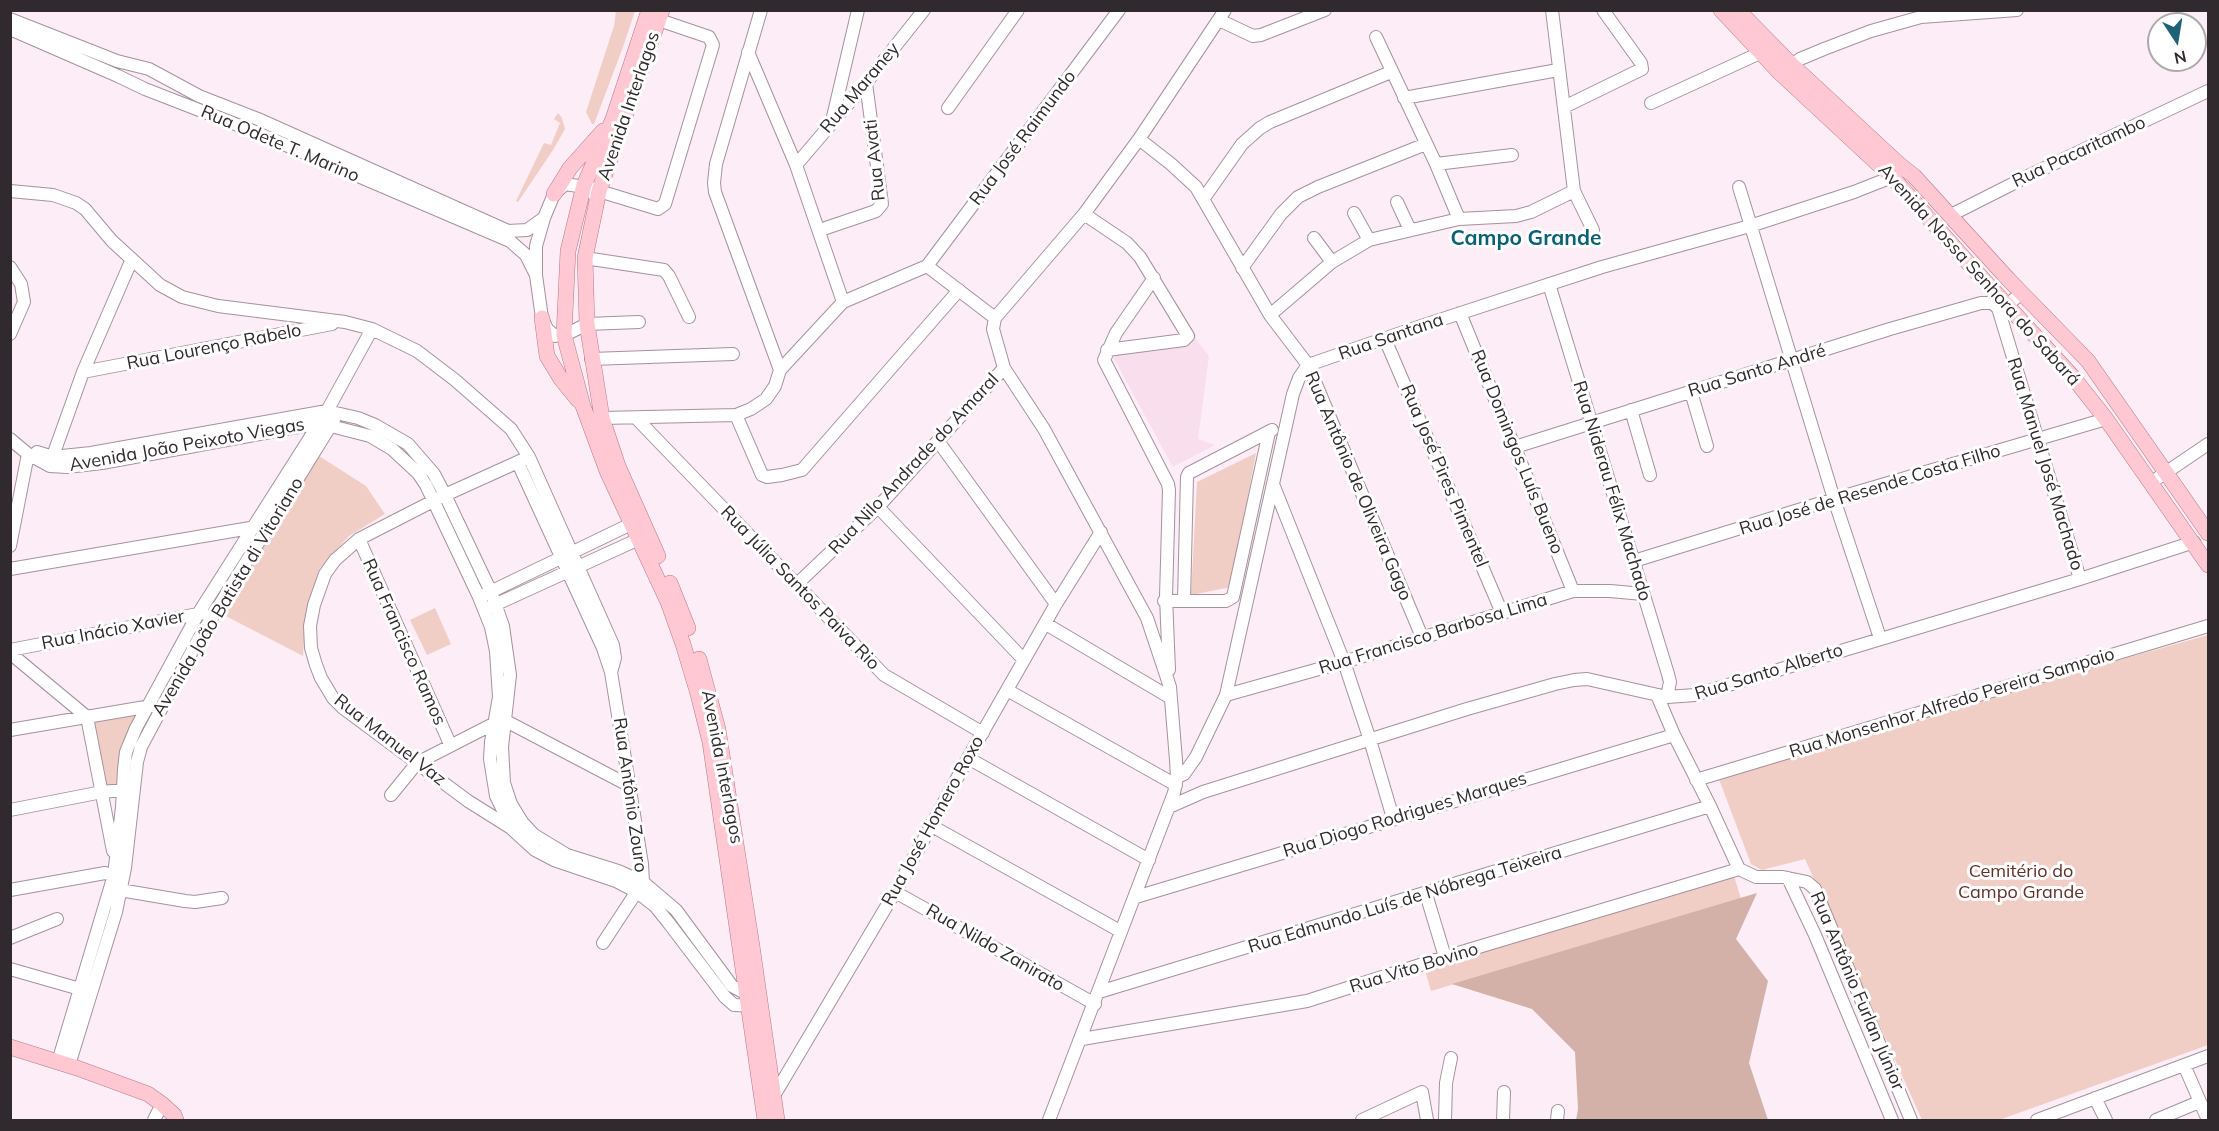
<!DOCTYPE html>
<meta charset="utf-8">
<style>
body{margin:0}
#map{position:relative;width:2219px;height:1131px;overflow:hidden;background:#fdedf6;font-family:Mulish,sans-serif}
canvas{display:block}
.frame{position:absolute;inset:0;border:12px solid #30292d;pointer-events:none}
.north{position:absolute;left:2147px;top:12px;width:60px;height:60px;box-sizing:border-box;background:#fff;border:2px solid #aca9ab;border-radius:50%;rotate:168deg;font-size:16px;font-weight:700;line-height:24px;text-align:center;color:#30292d}
.north::after{content:'';display:block;margin:auto;width:21px;height:27px;background:#206275;clip-path:polygon(50% 0,100% 100%,50% 72%,0 100%)}
</style>
<div id="map">
<canvas width="2219" height="1131"></canvas>
<div class="frame"></div>
<div class="north">N</div>
</div>
<script>
const c = document.querySelector('canvas').getContext('2d');
c.lineJoin = 'round';
function paint(path, color) { c.fillStyle = color; c.fill(path, 'evenodd'); }
const shape = rows => new Path2D(rows.map(r => 'M' + r).join(''));
function trace(path, color, width, dash) { c.strokeStyle = color; c.lineWidth = width; c.lineCap = dash ? 'butt' : 'round'; c.setLineDash(dash || []); c.stroke(path); }
function drawText(font, color, halo, rows, align = 'center') {
  c.font = font + ' Mulish,sans-serif'; c.lineWidth = 6; c.setLineDash([]); c.textBaseline = 'middle'; c.strokeStyle = halo; c.fillStyle = color; for (const [text, x, y, turn = 0] of rows) {
    c.save(); c.translate(x, y); c.rotate((+turn || 0) * Math.PI / 180); c.textAlign = isNaN(turn) ? turn : align; if (halo) c.strokeText(text, 0, 0); c.fillText(text, 0, 0); c.restore();
  }
}
const built = shape([
 [1195,338,1209,356,1198,439,1215,445,1173,467,1112,355,1188,344]
]);
const green = shape([
 [616,11,635,11,623,47,594,124,592,124,586,112,614,26],
 [558,113,562,118,565,129,553,150,518,202,516,201,544,143,551,145,560,123,554,119],
 [1256,453,1231,587,1191,595,1197,482],
 [319,456,366,486,385,514,349,536,320,568,306,610,303,656,220,613],
 [435,608,451,644,427,655,410,620],
 [2208,635,2208,1045,1999,1120,1922,1120,1805,859,1762,870,1751,864,1717,774],
 [136,713,118,784,110,787,105,785,93,720],
 [1734,876,1741,899,1431,991,1424,967]
]);
const forest = shape([
 [1757,893,1736,939,1768,981,1749,1063,1768,1120,1576,1120,1578,1109,1575,1052,1532,1009,1452,984]
]);
const minor = shape([
 [761,10,716,164,714,183,715,192,780,370],
 [1552,10,1574,191,1593,230],
 [10,19,117,61,149,69,199,96,258,119,508,231,527,230,544,218],
 [1219,20,1253,36,1261,35,1325,10],
 [10,29,118,76,145,89,253,131,510,241,526,255,536,275],
 [1376,37,1436,164,1459,219],
 [748,52,796,165,843,302],
 [1792,65,1800,59,1824,49,1871,31,1921,17,2017,10],
 [1404,98,1558,70],
 [1651,103,1760,53],
 [1564,107,1642,69,1641,63,1603,10],
 [948,108,1018,10],
 [832,121,858,10],
 [1139,139,1171,164,1196,187,1270,315,1308,365,1422,637],
 [1436,164,1512,155],
 [796,165,866,83,924,10],
 [1739,187,1834,499,1880,638],
 [10,191,53,195,76,203,85,209,112,241,160,285,182,297,218,306,345,322,372,329,417,351,455,380,511,429,529,457,613,645,615,658,611,672],
 [599,191,658,209,665,204,713,45,709,37,659,20],
 [1204,198,1242,144,1260,128,1270,122,1391,72],
 [597,201,591,188,565,184,554,194,544,218,536,246,536,275,542,318,547,329,555,336,569,333,587,324,639,322],
 [1397,202,1410,230],
 [1354,213,1369,240],
 [1084,214,1127,243,1140,257,1188,336,1184,340,1107,350],
 [1951,215,2032,174,2208,91],
 [820,230,876,211,882,204,866,83],
 [1314,238,1332,262],
 [585,258,664,270,669,276,689,317],
 [927,266,1119,10],
 [10,267,21,284,24,302,10,334],
 [1242,268,1281,214,1298,197,1318,187,1426,144],
 [1154,278,1116,333,1104,360,1168,484,1169,490,1166,597,1169,670],
 [1549,284,1668,674,1670,682,1667,697],
 [2022,293,2007,305,1998,308,2080,579],
 [1460,313,1573,591],
 [1270,315,1332,262,1369,240,1459,219,1516,216,1531,212,1574,191],
 [1385,339,1502,613],
 [591,359,733,354],
 [83,372,332,324],
 [1691,392,1707,446],
 [1631,410,1650,475],
 [736,415,762,475,767,477,782,475,802,470,959,290],
 [602,418,736,415,751,409,766,399,775,386,780,370,843,302,927,266,995,318],
 [637,419,884,675,983,733],
 [10,439,28,454,50,466,67,467,102,463,319,423,370,436,392,449,418,473,426,485,479,597,491,627,496,651,499,697,491,742,490,759,496,796,512,829,535,850,554,860,616,881,637,892,655,906,668,922,725,997,734,1005,756,1006],
 [938,441,1056,604],
 [1515,447,1890,329,1981,303,1992,303,1998,308],
 [37,452,53,457,91,453,327,411,358,418,375,425,408,444,434,474,445,495,491,592,503,626,510,675,502,747,504,783,511,804,522,822,534,835,567,855,618,871,643,882,676,910,732,986,745,993,753,991],
 [518,463,603,648,611,672,642,864,643,882,603,943],
 [50,464,83,372,132,259],
 [2152,482,2208,444],
 [1273,484,1344,662,1370,740,1393,818],
 [878,507,1024,660],
 [359,539,450,744],
 [10,546,28,454],
 [1634,561,1834,499,2106,419],
 [10,569,256,527],
 [796,585,878,507,1004,368],
 [484,595,631,524],
 [1184,600,1187,477,1189,473,1272,430],
 [1164,601,1226,601,1233,597,1269,432],
 [490,607,639,539],
 [1046,624,1171,698],
 [10,650,203,613],
 [10,653,87,717,113,851],
 [1007,690,1176,785],
 [1226,695,1344,662,1573,591,1610,591,1643,594],
 [1657,695,1674,735,1710,806,1739,869,1756,877,1783,877,1807,882,1815,889,1911,1120],
 [10,730,151,706],
 [968,758,1149,860],
 [1177,777,1184,774,1196,757,1226,695,1293,394,1299,378,1308,365,1421,326,1602,267,1750,226,1854,192,1892,177],
 [1696,780,2208,626],
 [391,795,417,763,495,723,506,721,630,786],
 [1169,807,1203,792,1467,709,1555,684,1574,680,1587,679,1667,697,1695,695,2080,579,2194,542],
 [10,810,102,792,123,790,130,792],
 [930,825,1120,931],
 [511,828,468,801,343,708,333,698,321,678,316,665,311,648,310,626,314,605,325,574,335,560,359,539,445,495,529,457],
 [1788,878,1815,935,1892,1120],
 [114,889,185,901,195,902,222,898],
 [10,890,105,873,119,877],
 [895,892,1095,1004],
 [1426,894,1445,957],
 [1136,897,1674,735],
 [10,938,57,919],
 [10,969,87,991],
 [1099,992,1710,806],
 [1082,1039,1307,1001,1445,957,1739,869],
 [58,1062,114,875,122,807,124,769,126,752,136,728,198,614,327,411,372,329],
 [69,1065,116,912,125,868,137,762,141,747,198,640,334,420],
 [2184,1065,2208,1120],
 [2095,1098,2106,1120],
 [772,1099,895,892,968,758,1056,604,1101,532],
 [154,1120,162,1104],
 [1049,1120,1174,793,1177,777,1176,760,1170,687,1147,618,1044,429,1004,368,993,329,995,318,1084,214,1139,139,1225,10],
 [1362,1120,1422,1092,1427,1120],
 [1445,1120,1446,1083,1451,1058],
 [1503,1120,1504,1092],
 [1557,1120,1558,1111],
 [2037,1120,2208,1056],
 [2156,1120,2199,1102]
]);
const major = shape([
 [649,10,613,119,584,185,568,251,564,335,583,406,607,471,668,602,683,644,698,694,710,742,765,1120],
 [1721,10,1780,73,1894,179,1970,265,2072,376,2106,419,2208,565],
 [1738,10,1792,65,1900,165,1914,176,2008,279,2088,361,2208,533],
 [554,194,570,168,603,131],
 [542,318,547,356,561,379,578,400],
 [658,556,618,466,602,418,587,324,585,258,599,191,662,10],
 [670,583,688,628],
 [699,659,718,729,752,946,777,1120],
 [10,1047,77,1068,148,1094,162,1104,174,1115,176,1120]
]);
const streetNames = [
 ["Rua Maraney",860,88,-50],
 ["Avenida Interlagos",629,106,-71],
 ["Rua José Raimundo",1023,138,-53],
 ["Rua Odete T. Marino",280,144,23],
 ["Rua Pacaritambo",2079,152,-25],
 ["Rua Avati",875,160,-96],
 ["Avenida Nossa Senhora do Sabará",1979,275,48],
 ["Rua Santana",1391,337,-19],
 ["Rua Lourenço Rabelo",214,347,-11],
 ["Rua Santo André",1757,371,-17],
 ["Avenida João Peixoto Viegas",187,445,-10],
 ["Rua Domingos Luís Bueno",1517,452,68],
 ["Rua Nilo Andrade do Amaral",914,464,-47],
 ["Rua Manuel José Machado",2045,464,73],
 ["Rua José Pires Pimentel",1444,476,67],
 ["Rua Antônio de Oliveira Gago",1358,486,67],
 ["Rua José de Resende Costa Filho",1870,490,-17],
 ["Rua Niderau Félix Machado",1612,491,73],
 ["Rua Júlia Santos Paiva Rio",800,588,46],
 ["Avenida João Batista di Vitoriano",228,597,-59],
 ["Rua Inácio Xavier",113,630,-11],
 ["Rua Francisco Barbosa Lima",1433,634,-17],
 ["Rua Francisco Ramos",404,642,66],
 ["Rua Santo Alberto",1769,672,-17],
 ["Rua Monsenhor Alfredo Pereira Sampaio",1952,703,-17],
 ["Rua Manuel Vaz",390,740,38],
 ["Avenida Interlagos",722,767,79],
 ["Rua Antônio Zouro",630,795,82],
 ["Rua Diogo Rodrigues Marques",1405,815,-17],
 ["Rua José Homero Roxo",933,821,-61],
 ["Rua Edmundo Luís de Nóbrega Teixeira",1405,900,-17],
 ["Rua Nildo Zanirato",995,948,30],
 ["Rua Vito Bovino",1414,968,-17],
 ["Rua Antônio Furlan Júnior",1857,991,67]
];
const parkNames = [
 ["Cemitério do",2021,872],
 ["Campo Grande",2021,893]
];
const quarterNames = [
 ["Campo Grande",1526,239]
];
paint(built, '#f9deed');
paint(green, '#f0cec6');
paint(forest, '#d3b1a9');
trace(minor, '#a4929c', 14);
trace(major, '#b77985', 16);
trace(minor, '#fff', 12);
trace(major, '#ffc8d2', 15);
drawText('18px', '#30292d', '#fff', streetNames);
drawText('18px', '#613128', '#fff', parkNames);
drawText('bold 21px', '#0b5f75', '#fff', quarterNames);
</script>
